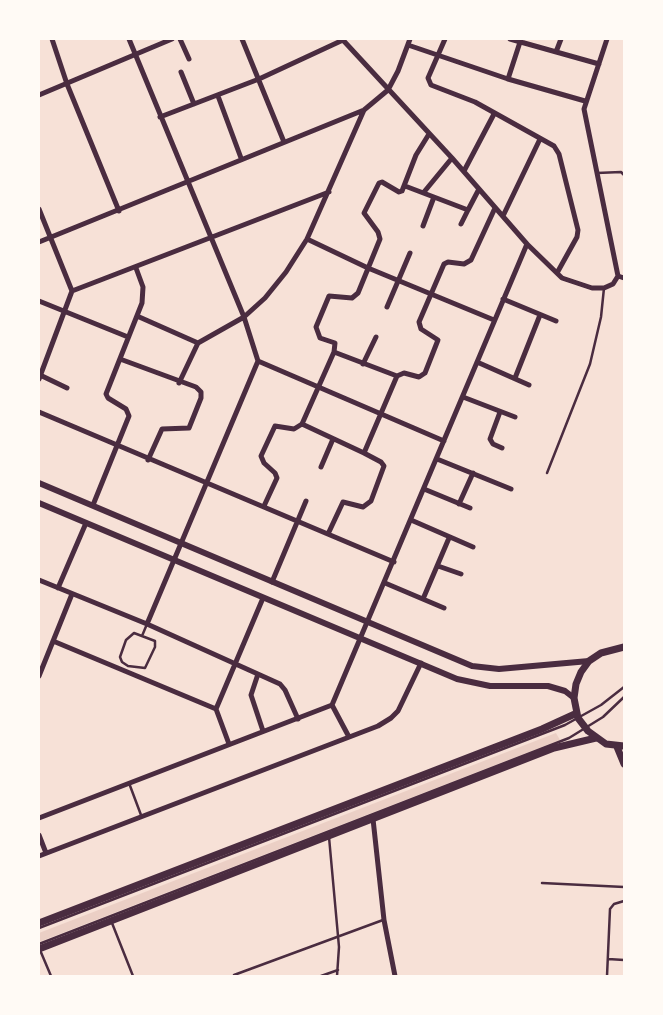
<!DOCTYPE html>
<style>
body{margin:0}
#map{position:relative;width:663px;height:1015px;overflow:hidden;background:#f7e1d7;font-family:"Times New Roman",serif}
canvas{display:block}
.frame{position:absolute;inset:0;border:40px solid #fffaf5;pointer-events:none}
</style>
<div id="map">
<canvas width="663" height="1015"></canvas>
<div class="frame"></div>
</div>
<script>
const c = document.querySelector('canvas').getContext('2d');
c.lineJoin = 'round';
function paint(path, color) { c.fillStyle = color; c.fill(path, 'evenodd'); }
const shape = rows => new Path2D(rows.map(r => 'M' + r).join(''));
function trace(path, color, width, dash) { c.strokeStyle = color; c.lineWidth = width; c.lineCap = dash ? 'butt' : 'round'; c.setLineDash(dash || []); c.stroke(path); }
const green = shape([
 [556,733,560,740,39,942,39,933]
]);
const service = shape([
 [597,173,621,172,624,175],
 [547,473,590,364,601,317,604,288],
 [134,633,155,641,155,647,145,668,128,666,122,662,120,657,126,640,134,633],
 [142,636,147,624],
 [129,783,141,815],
 [329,837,339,947,337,976],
 [542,883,624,887],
 [112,923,133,976],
 [39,928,565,725,601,705,624,687],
 [39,944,569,738,603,717,624,697],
 [40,950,51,976],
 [608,959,624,960],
 [234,975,383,920],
 [321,976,338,970],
 [607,976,610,909,614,904,624,901]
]);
const minor = shape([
 [52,39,67,84,119,211],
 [129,39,244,317,258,361,147,624],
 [180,39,189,59],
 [242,39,284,142],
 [342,39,452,158,527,244,562,278,592,288,604,288,613,284,618,276],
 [445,39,428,78,431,85,475,102,554,146,559,154,578,230,577,237,557,273],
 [510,39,599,64],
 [607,39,584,109,618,276,624,278],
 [408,45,508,79,585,101],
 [556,52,561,39],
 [181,72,194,104],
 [508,79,521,39],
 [39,95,172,39],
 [218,96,241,158],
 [160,117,259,79,343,40],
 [464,171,494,114],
 [405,186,468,210,479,189],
 [424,192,452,158],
 [39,209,72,291,39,379],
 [503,216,540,139],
 [461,224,468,210],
 [423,226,434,197],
 [307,239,368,268,494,320],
 [39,242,364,110,388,90,398,71,410,39],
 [72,291,329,192],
 [503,299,556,321],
 [39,301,128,337],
 [387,307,410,253],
 [137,316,198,343],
 [334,352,335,343,320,338,316,327,329,296,352,298,358,293,380,239,378,232,364,213,379,183,382,182,399,192,402,191,416,155,429,134],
 [120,359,196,387,201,392,201,398,189,428,162,429,148,460],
 [258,361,444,441],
 [477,362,529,385],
 [363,364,376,337],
 [40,375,67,388],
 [515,378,540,315],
 [179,383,198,343,244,317,265,298,286,272,307,239,364,110],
 [463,397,515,417],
 [39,412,394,562],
 [500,412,490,439,493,444,502,448],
 [302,424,334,352,397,376],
 [437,459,511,489],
 [321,467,333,439],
 [424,489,470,508],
 [459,504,473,473],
 [93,505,129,416,126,409,108,398,106,394,142,303,143,287,136,268],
 [264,506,277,478,275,473,264,463,261,456,275,426,294,429,302,424,364,453],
 [411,520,473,547],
 [328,534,343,502,363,507,371,501,384,466,381,462,364,453,397,376,404,373,419,377,425,373,438,340,421,329,419,322,444,264,448,262,464,264,471,260,495,208],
 [438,566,461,574],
 [39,580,147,624,280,684,285,690,298,719],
 [272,582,306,501],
 [385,583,444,608],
 [58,588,86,523],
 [423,599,449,538],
 [53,641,216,709],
 [258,674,251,695,263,731],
 [39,676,72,594],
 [332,705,349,737],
 [229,744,216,709,263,598],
 [39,818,332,705,527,244],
 [373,819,384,920,395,976],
 [39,835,46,853],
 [39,856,378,726,391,718,398,711,421,663]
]);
const tertiary = shape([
 [39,483,472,666,499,669,589,661],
 [39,503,457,679,490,686,548,686,565,691,574,698]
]);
const secondary = shape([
 [624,647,601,653,589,661,581,672,576,684,574,698,578,718,588,731,606,744,624,746],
 [617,747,624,764],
 [39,923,542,729,577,713],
 [39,949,554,748,596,738]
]);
paint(green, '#ebcfc5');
trace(service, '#4a2c40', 2.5);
trace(minor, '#4a2c40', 5);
trace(tertiary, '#4a2c40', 6);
trace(secondary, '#4a2c40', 7);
</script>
